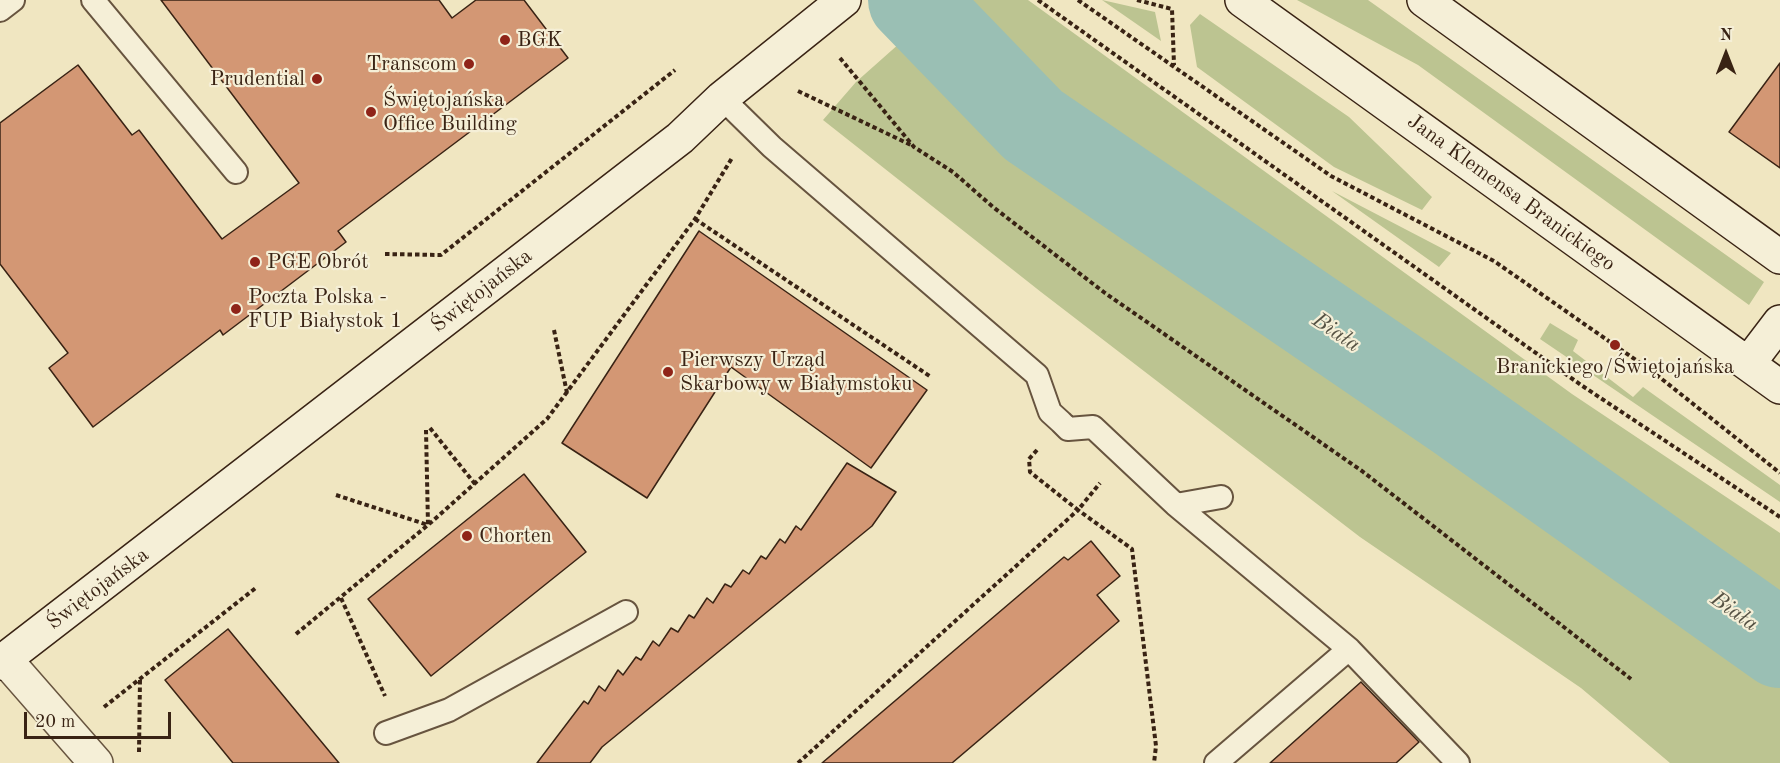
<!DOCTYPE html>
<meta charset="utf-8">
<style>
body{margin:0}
#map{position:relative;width:1780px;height:763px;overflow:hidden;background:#f0e6c1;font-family:"Old Standard TT",serif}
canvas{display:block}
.north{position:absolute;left:1696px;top:24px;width:60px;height:60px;-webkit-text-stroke:4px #f5efd7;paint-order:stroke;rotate:0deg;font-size:16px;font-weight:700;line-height:24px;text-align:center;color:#392314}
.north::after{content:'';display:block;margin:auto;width:21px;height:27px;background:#392314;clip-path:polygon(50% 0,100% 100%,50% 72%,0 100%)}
.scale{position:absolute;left:24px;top:712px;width:147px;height:27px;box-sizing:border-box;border:3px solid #392314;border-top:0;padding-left:8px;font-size:18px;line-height:21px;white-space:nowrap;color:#392314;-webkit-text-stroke:4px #f5efd7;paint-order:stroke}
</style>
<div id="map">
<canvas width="1780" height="763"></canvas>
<div class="north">N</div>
<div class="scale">20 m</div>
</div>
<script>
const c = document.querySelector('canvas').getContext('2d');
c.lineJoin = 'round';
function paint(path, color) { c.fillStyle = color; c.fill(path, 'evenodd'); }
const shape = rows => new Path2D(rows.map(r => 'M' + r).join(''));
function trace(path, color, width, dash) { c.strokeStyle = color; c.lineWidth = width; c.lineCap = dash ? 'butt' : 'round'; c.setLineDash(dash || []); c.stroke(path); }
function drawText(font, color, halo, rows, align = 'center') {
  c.font = font + ' "Old Standard TT",serif'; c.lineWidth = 4.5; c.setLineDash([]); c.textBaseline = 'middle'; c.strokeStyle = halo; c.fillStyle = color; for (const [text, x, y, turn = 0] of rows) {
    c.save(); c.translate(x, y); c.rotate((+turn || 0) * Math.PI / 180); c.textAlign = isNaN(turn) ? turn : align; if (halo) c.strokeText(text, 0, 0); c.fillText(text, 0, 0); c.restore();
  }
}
const green = shape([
 [946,0,1028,0,1572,394,1780,533,1780,763,1670,763,1581,688,1360,537,1041,292,823,120,856,82,927,19,975,33,931,12],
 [1102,0,1155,12,1161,41],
 [1297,0,1368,0,1764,282,1749,305,1418,65],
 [1200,14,1349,117,1432,197,1422,210,1334,167,1197,67,1190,25],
 [1332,191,1451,253,1439,267],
 [1550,323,1578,340,1573,351,1633,397,1643,387,1780,485,1780,502,1540,339]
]);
const river = shape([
 [912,0,1033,125,1457,415,1780,644]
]);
const building = shape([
 [161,0,439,0,452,18,476,0,524,0,568,58,338,231,346,242,223,335,220,330,93,427,49,368,68,353,0,264,0,123,78,65,132,135,139,130,222,239,299,183,161,0],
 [1780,63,1780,168,1729,132,1780,63],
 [699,231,927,390,871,468,731,367,647,498,562,443,699,231],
 [847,463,896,492,872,526,602,747,590,763,537,763,584,701,588,704,599,686,605,691,618,670,623,675,636,657,641,660,653,641,659,646,671,628,678,632,689,615,694,618,707,598,713,603,725,584,731,587,743,570,749,574,761,556,766,559,780,539,785,543,796,526,801,530,847,463],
 [524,474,586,552,431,676,368,599,524,474],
 [1091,541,1120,576,1097,595,1119,621,952,763,822,763,1064,557,1068,560,1091,541],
 [228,629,339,763,233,763,165,680,228,629],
 [1361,682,1419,742,1396,763,1270,763,1361,682]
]);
const path = shape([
 [1038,0,1581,385,1780,517],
 [1078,0,1331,176,1494,261,1653,372,1780,473],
 [1137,0,1172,9,1174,65],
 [840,58,914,147,953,172,993,207,1105,293,1362,471,1631,679],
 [798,91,911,145],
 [695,219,931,377],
 [385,254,441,255,675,70],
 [554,330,567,393],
 [430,428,475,484],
 [1037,450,1029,459,1030,472,1078,510,1100,483],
 [336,495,428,525,426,430],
 [341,598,385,696],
 [296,634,428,525,547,419,695,219,732,158],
 [104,707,257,587],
 [139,752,140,679],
 [798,763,1078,510,1132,549,1156,746,1154,763]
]);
const lane = shape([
 [93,0,236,172],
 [0,10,13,0],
 [722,98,772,147,1037,375,1050,412,1061,422,1068,429,1093,427,1176,505,1349,649,1458,763],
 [1176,505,1221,497],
 [386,733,449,710,626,612],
 [1216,763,1349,649]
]);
const street = shape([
 [5,659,96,763]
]);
const secondary = shape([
 [1242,0,1780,387],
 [1424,0,1780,257],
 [1748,364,1780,322],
 [0,663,680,138,722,98,844,0]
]);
const markers = [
 [505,40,6,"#8f2418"],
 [469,64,6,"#8f2418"],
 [317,79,6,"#8f2418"],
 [371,112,6,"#8f2418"],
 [255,262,6,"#8f2418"],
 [236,309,6,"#8f2418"],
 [1615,345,6,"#8f2418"],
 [668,372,6,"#8f2418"],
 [467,536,6,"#8f2418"]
];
const poiNames = [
 ["BGK",517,40],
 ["Transcom",457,64,"right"],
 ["Prudential",305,79,"right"],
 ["Świętojańska",383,100],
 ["Office Building",383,124],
 ["PGE Obrót",267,262],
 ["Poczta Polska -",248,297],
 ["FUP Białystok 1",248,321],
 ["Pierwszy Urząd",680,360],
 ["Skarbowy w Białymstoku",680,384],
 ["Branickiego/Świętojańska",1615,367,"center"],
 ["Chorten",479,536]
];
const streetNames = [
 ["Jana Klemensa Branickiego",1511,193,36],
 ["Świętojańska",482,291,-38],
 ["Świętojańska",98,589,-37]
];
const waterNames = [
 ["Biała",1336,333,34],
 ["Biała",1734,612,35]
];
paint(green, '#bcc491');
trace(river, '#9abfb4', 88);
paint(building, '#d39774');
trace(building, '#392314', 1.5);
trace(lane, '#67543f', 26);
trace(street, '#67543f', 36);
trace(secondary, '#392314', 36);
trace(path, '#392314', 4, [4.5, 3]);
trace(lane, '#f5efd7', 22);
trace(street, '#f5efd7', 33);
trace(secondary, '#f5efd7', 33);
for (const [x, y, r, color] of markers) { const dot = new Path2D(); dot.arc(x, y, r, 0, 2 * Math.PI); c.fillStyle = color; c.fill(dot); trace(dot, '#f5efd7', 2); }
drawText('21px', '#392314', '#f5efd7', poiNames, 'left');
drawText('21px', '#392314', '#f5efd7', streetNames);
drawText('italic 22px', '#565244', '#f5efd7', waterNames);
</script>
